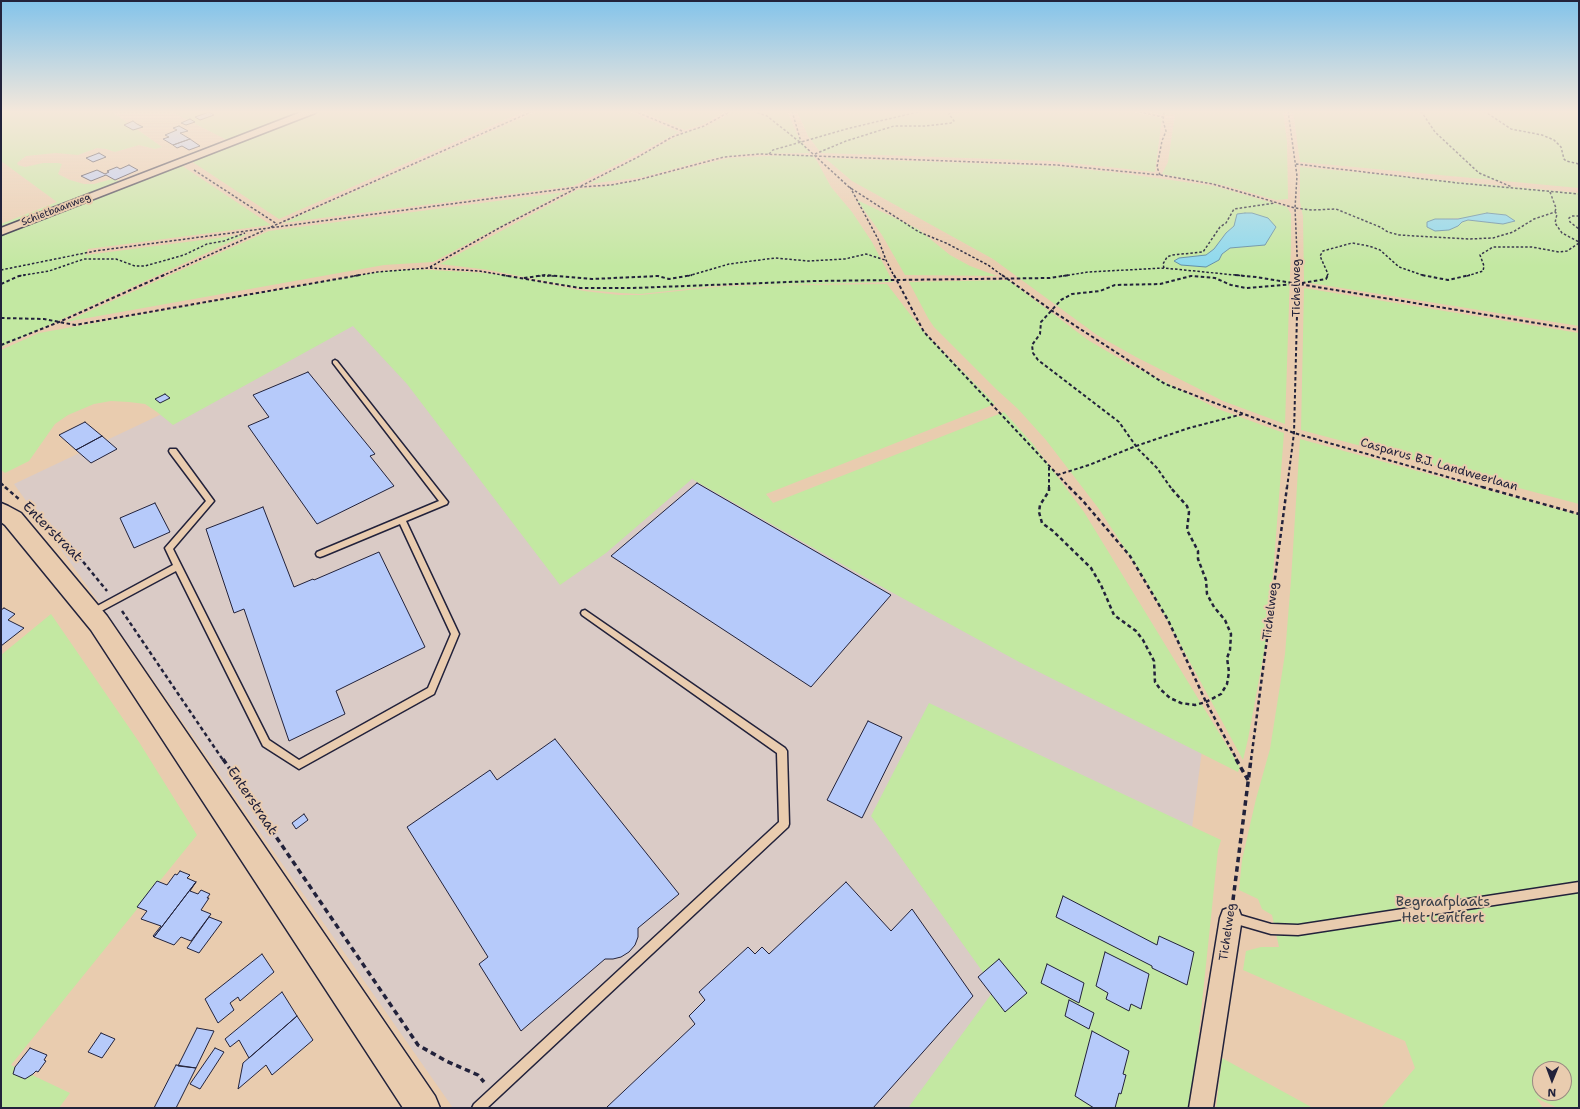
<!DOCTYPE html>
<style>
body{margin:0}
#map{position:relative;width:1580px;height:1109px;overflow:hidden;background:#e9ccaf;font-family:"Shantell Sans",sans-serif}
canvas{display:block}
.frame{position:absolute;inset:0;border:2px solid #22223b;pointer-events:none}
.north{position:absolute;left:1532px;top:1061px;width:40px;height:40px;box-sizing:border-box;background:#e9ccaf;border:1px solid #998881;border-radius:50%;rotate:181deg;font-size:11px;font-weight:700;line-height:16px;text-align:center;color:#22223b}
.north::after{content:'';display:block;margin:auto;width:14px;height:18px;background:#22223b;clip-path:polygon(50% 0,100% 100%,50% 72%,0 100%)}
</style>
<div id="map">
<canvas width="1580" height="1109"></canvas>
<div class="frame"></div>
<div class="north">N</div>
</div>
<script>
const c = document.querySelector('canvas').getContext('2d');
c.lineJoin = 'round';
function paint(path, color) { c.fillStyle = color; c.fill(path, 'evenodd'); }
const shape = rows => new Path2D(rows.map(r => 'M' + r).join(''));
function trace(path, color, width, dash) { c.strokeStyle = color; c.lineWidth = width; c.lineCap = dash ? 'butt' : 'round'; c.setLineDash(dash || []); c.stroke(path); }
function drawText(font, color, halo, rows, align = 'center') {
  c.font = font + ' "Shantell Sans",sans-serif'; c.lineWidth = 4; c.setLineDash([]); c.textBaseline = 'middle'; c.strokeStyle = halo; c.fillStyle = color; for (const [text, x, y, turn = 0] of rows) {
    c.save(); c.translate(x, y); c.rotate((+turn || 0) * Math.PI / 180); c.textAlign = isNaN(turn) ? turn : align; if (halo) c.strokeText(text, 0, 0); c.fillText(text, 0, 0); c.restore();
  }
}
const built = shape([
 [373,314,663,448,1203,742,1156,1108,453,1108,110,618,14,484]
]);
const green = shape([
 [1,111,111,111,162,147,155,149,139,145,115,152,106,149,97,148,78,155,56,153,26,156,17,163,18,165,25,167,43,163,58,163,62,164,58,174,70,180,84,184,94,184,112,179,124,182,1,229,1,224,57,202,1,161],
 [170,111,308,111,229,141],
 [321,111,525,111,279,219,191,161],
 [538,111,628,111,679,132,612,167,573,186,565,187,283,223],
 [640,111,726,111,704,124,685,130],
 [735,111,787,111,798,136,810,153,747,154,714,158,643,177,589,184,683,133,707,126],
 [797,111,1128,111,1162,118,1155,172,1051,161,821,153,808,136],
 [1144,111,1283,111,1287,141,1288,199,1276,200,1227,186,1162,174,1168,162,1175,114,1164,115],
 [1293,111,1579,111,1579,188,1300,162],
 [788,155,813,156,817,161,831,187,852,212,872,242,893,282,777,285,725,285,640,294,621,293,588,290,489,270,440,264,579,189,602,187,636,181,729,158],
 [825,158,1052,166,1120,173,1214,186,1287,207,1291,214,1291,245,1285,424,1223,401,1136,357,1097,335,993,259,852,181],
 [1237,219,1276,227,1265,245,1230,248,1222,254,1219,260,1206,267,1181,265,1179,258,1206,255,1214,249,1226,233,1234,226],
 [181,165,271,225,88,249,86,255,248,234,1,347,1,235],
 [1300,167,1579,193,1579,326,1304,282,1303,216,1300,202],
 [1487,213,1506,215,1503,224,1468,220,1462,222,1458,226,1449,230,1435,231,1427,227,1427,222,1444,219,1464,218],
 [565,192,433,262,384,265,65,322,269,231],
 [857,200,918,229,950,255,970,266,997,276,905,275,882,235],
 [415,269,484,273,516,277,584,291,619,295,641,295,726,286,887,284,922,330,995,404,766,494,773,503,1004,412,1033,444,1084,512,1240,767,1238,772,1021,663,884,588,692,479,606,553,560,585,407,384,353,326,173,425,157,412,145,404,129,402,111,401,94,404,68,415,55,424,29,461,5,473,1,470,1,350,39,333,384,271],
 [1008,280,1088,340,1127,363,1218,409,1284,433,1273,574,1265,647,1248,739,1243,760,1146,581,1099,509,1046,440,1018,409,996,389,934,327,928,318,909,282],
 [1304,288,1579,333,1579,504,1301,430],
 [1300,439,1579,515,1579,1108,1558,1108,1536,1098,1543,1108,1381,1108,1415,1068,1405,1041,1243,970,1246,951,1261,947,1279,947,1272,915,1262,909,1258,899,1239,890,1242,860,1256,799,1270,749,1285,654,1291,580],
 [1540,1069,1564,1069,1564,1093,1540,1093],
 [51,614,139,742,197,835,11,1065,70,1093,59,1108,1,1108,1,655],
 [929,703,1221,840,1218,850,1191,1108,908,1108,995,989,871,816],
 [1222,1058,1313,1108,1216,1108]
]);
const water = shape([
 [1245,213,1252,213,1268,218,1276,227,1265,245,1230,248,1222,254,1219,260,1206,267,1181,265,1174,261,1179,258,1206,255,1214,249,1226,233,1234,226,1237,214,1245,213],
 [1487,213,1506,215,1515,221,1503,224,1468,220,1462,222,1458,226,1449,230,1435,231,1427,227,1427,222,1435,219,1458,219,1487,213]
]);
const building = shape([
 [209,112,214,115,200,120,195,117,209,112],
 [190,119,195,122,186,125,181,123,190,119],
 [133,121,137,124,143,127,133,130,124,125,133,121],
 [179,126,188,131,180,133,190,139,173,145,163,139,169,137,165,135,177,130,173,128,179,126],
 [190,139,200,146,189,150,182,146,177,148,173,145,190,139],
 [99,153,106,157,93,162,86,158,99,153],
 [129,165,138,170,115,180,106,175,91,181,81,176,97,170,105,174,109,172,107,171,117,167,120,169,129,165],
 [308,372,375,454,370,456,394,486,317,524,248,426,269,417,253,395,308,372],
 [165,394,170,398,160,403,155,399,165,394],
 [85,422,102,436,76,450,59,435,85,422],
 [102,436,117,449,91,463,76,450,102,436],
 [697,483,891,595,811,687,611,556,697,483],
 [155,503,170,532,134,548,120,518,155,503],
 [263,507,294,587,313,579,314,580,379,552,425,647,336,691,345,714,289,741,244,609,234,613,206,529,263,507],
 [4,608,15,614,8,620,24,628,1,646,1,610,4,608],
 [868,721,902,737,862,818,827,800,868,721],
 [555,739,679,894,638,928,638,937,635,945,629,952,621,957,613,959,605,959,521,1031,479,964,488,957,407,827,490,770,497,780,555,739],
 [304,814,308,820,296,829,292,823,304,814],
 [180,871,190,875,187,878,196,882,154,937,153,936,161,926,141,919,147,911,137,907,157,881,167,885,175,874,177,875,180,871],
 [196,882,190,891,198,894,201,890,210,894,207,898,209,898,201,910,211,914,191,941,181,937,174,945,154,937,196,882],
 [846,882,891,931,912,909,973,996,873,1108,608,1108,607,1107,695,1024,689,1016,705,1000,699,992,748,947,755,954,762,947,769,954,846,882],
 [1063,896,1157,945,1159,936,1194,952,1187,985,1152,968,1152,966,1056,917,1063,896],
 [209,917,222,922,199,953,187,948,209,917],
 [1105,952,1149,974,1141,1009,1131,1004,1129,1011,1106,999,1108,993,1096,986,1105,952],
 [262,954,274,972,240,1001,238,997,230,1003,234,1010,218,1023,205,999,262,954],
 [999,959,1027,993,1005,1012,978,977,999,959],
 [1047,964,1084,983,1079,1003,1041,983,1047,964],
 [282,992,297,1016,249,1058,239,1040,230,1047,225,1039,282,992],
 [1069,1000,1094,1013,1089,1029,1065,1016,1069,1000],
 [297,1016,313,1040,272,1075,266,1065,238,1089,243,1063,297,1016],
 [197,1028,214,1031,196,1068,178,1066,197,1028],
 [1092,1031,1129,1051,1123,1074,1126,1075,1121,1094,1119,1093,1115,1108,1094,1108,1075,1096,1092,1031],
 [101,1033,115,1039,102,1058,88,1052,101,1033],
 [30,1048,47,1055,44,1060,46,1061,38,1072,36,1071,33,1074,25,1079,13,1074,15,1067,30,1048],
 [215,1048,224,1052,200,1089,190,1084,215,1048],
 [176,1065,196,1068,176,1108,154,1108,176,1065]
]);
const pathFar3 = shape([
 [634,111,682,131],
 [753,111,767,116,801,143,849,187,919,232,946,243,988,265,1003,276],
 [792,111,801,142],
 [1135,111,1163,117],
 [1288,111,1297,176,1295,208,1298,276],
 [1421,111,1435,132,1479,173,1512,187],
 [1484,111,1511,129,1542,135,1554,140,1561,147,1564,159,1566,161,1579,164],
 [769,154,773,150,850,128,922,111],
 [815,154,846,141,894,126,926,126,951,123,954,121,949,114,951,112,979,111],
 [1296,164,1458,183,1579,194],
 [194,170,277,224],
 [1160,175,1157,167,1162,141,1166,131,1163,121,1164,111],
 [581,186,638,157,672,137,704,126,731,111],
 [850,187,878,239,886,260,894,276],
 [1550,192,1556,208,1555,212],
 [1579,216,1572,216,1569,218,1570,222,1579,229],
 [271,227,533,111],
 [430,267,501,227,575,189],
 [1164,268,1163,264,1167,257,1172,255,1203,252,1220,227,1226,223,1234,209,1275,203],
 [1,270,95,251,579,187,611,185,638,180,724,157,760,154,1057,165,1160,175,1213,184,1295,208,1312,210,1336,209,1380,227,1388,232,1399,235,1468,239,1493,238,1513,232,1534,219,1555,212,1557,214,1555,223,1562,233,1579,242],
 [19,276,49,271,84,259,116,259,135,266,145,266,184,255,207,244,224,241,245,233],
 [162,276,265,230],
 [354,276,377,272,429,268,479,271,508,276],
 [538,276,556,276],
 [688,276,729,264,775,258,808,261,845,259,866,254,885,260],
 [1063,276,1088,272,1164,268,1245,276],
 [1327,276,1328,274,1320,256,1323,251,1352,243,1369,246,1380,250,1399,267,1425,276],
 [1467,276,1483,271,1484,266,1480,255,1493,247,1532,247,1559,252,1567,251,1579,243]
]);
const pathFar2 = shape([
 [502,275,580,288,633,288,815,281,1050,278,1069,275],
 [894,275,924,332,1070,488],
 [1002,275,1051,310,1165,384,1294,433,1486,488],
 [1235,275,1256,277,1579,330],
 [1422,275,1448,280,1470,275],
 [524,278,545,275,592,279,658,276,669,279,692,275],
 [1302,283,1326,279,1328,275],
 [1,284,19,276,25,275],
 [1,318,44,319,75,325,360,275],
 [1,345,59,322,164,275],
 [1049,467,1049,488],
 [1057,475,1089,465,1136,446,1189,428,1243,414],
 [1,483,6,488],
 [1171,488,1157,468,1138,449,1119,422,1038,360,1033,353,1032,345,1040,334,1041,322,1061,300,1072,294,1100,291,1115,285,1160,284,1191,276,1215,278,1231,285,1246,288,1295,284],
 [1287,488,1294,433,1298,275]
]);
const pathFar1 = shape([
 [5,487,20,500],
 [1049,487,1049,491,1040,505,1039,512,1042,523,1053,531,1091,568,1101,585,1114,615,1136,631,1143,640,1154,661,1155,682,1160,689,1170,698,1181,703,1195,705,1206,702,1221,694,1227,684,1229,672,1227,658,1230,650,1231,634,1225,620,1214,607,1207,594,1206,580,1198,559,1198,551,1187,530,1189,512,1187,506,1170,487],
 [1069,487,1083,501,1130,556,1168,620,1206,702,1237,760],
 [1482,487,1579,514],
 [39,517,71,547,107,591],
 [122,611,223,760],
 [1251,760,1287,487]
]);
const path = shape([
 [223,759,418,1045,446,1061,478,1075,484,1082],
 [1236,759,1248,780],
 [1233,900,1251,759]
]);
const service = shape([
 [335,360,337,361,448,502,447,504,406,521,459,634,434,694,299,769,263,746,176,571,94,615,91,616,88,615,87,613,88,611,173,565,165,548,206,501,170,453,169,451,170,449,176,449,214,501,173,549,269,740,299,760,428,688,451,634,400,524,323,556,320,557,317,556,316,554,317,552,439,501,333,363,333,361,335,360],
 [585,610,785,748,787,751,789,824,788,827,487,1108,472,1108,474,1104,779,822,777,753,582,615,581,613,582,611,585,610],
 [1579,882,1579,892,1298,935,1271,934,1233,923,1229,922,1228,918,1229,914,1233,913,1271,924,1298,925,1579,882]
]);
const minor = shape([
 [304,111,317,111,315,113,1,235,1,228,304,111],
 [1231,907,1239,910,1242,918,1213,1108,1189,1108,1220,918,1223,910,1231,907]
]);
const secondary = shape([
 [1,503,8,506,21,513,107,616,435,1096,440,1108,403,1108,91,630,5,525,1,522,1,503]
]);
const farStreetnames = [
 ["Schietbaanweg",56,210,-21]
];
const streetNames = [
 ["Tichelweg",1297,288,-90],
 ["Casparus B.J. Landweerlaan",1439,465,16],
 ["Tichelweg",1271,611,-83],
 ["Tichelweg",1228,932,-82]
];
const nearStreetnames = [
 ["Enterstraat",52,532,45],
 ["Enterstraat",252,801,56]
];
const nearParknames = [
 ["Begraafplaats",1443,902],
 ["Het Lentfert",1443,918]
];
paint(built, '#dacbc6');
paint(green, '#c3e8a2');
paint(water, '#8dd9ee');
trace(water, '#6290a6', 1);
paint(building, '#b6cafa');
trace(building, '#22223b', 1);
trace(service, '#22223b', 3);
trace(minor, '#22223b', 3);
trace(secondary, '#22223b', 3);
trace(pathFar3, '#22223b', 1.5, [2.5, 2]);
trace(pathFar2, '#22223b', 2, [3.5, 2.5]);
trace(pathFar1, '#22223b', 2.5, [4, 3]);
trace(path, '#22223b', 3.5, [5.5, 4]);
paint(service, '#e9ccaf');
paint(minor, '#e9ccaf');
paint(secondary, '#e9ccaf');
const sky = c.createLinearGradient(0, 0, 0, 266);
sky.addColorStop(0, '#83c3ea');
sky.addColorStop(0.42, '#f5e8db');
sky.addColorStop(1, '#f5e8db00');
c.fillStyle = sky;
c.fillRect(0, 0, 1580, 266);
drawText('10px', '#22223b', '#e9ccaf', farStreetnames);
drawText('12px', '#22223b', '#e9ccaf', streetNames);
drawText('14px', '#22223b', '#e9ccaf', nearStreetnames);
drawText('14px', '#3a404a', '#e9ccaf', nearParknames);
</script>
